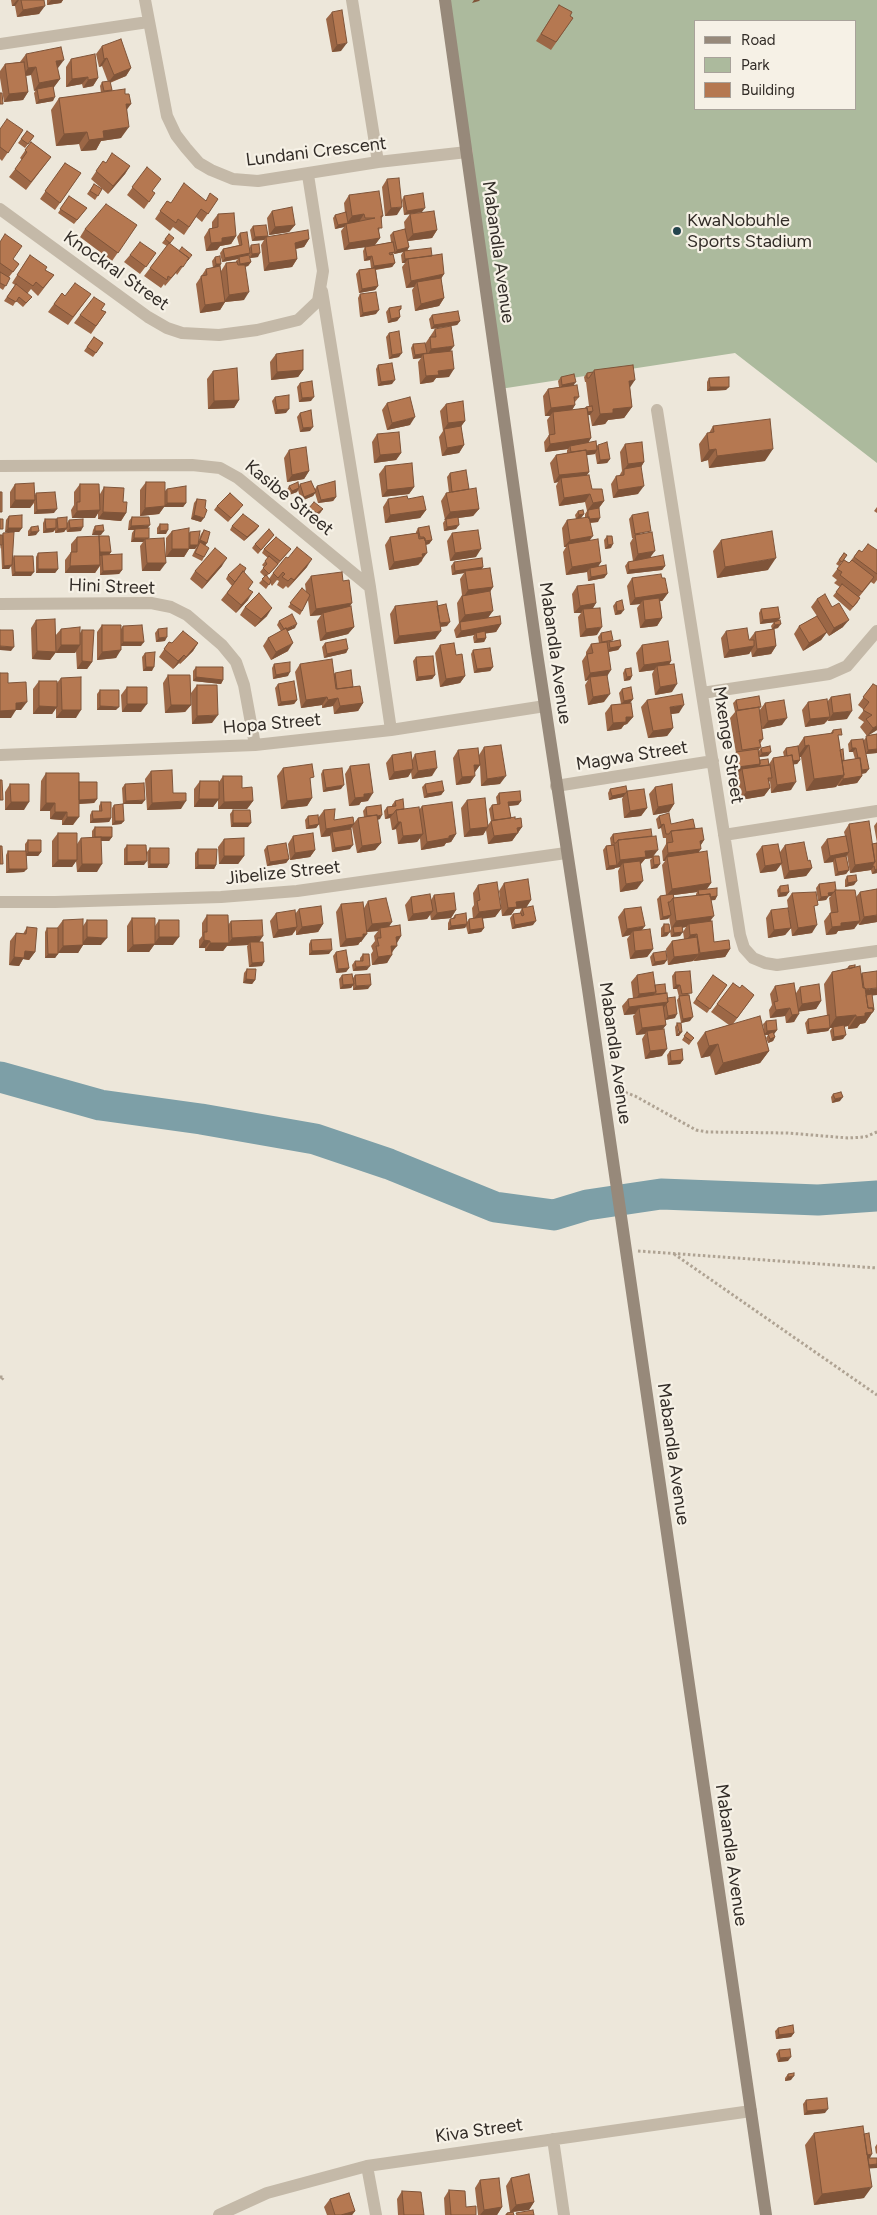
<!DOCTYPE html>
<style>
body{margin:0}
#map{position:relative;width:877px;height:2215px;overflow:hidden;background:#ede7da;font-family:Figtree,sans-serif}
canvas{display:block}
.legend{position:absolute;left:694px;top:20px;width:162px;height:90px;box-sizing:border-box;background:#f6f1e6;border:1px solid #a8a29a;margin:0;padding:6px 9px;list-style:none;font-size:15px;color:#322c27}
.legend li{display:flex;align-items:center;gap:10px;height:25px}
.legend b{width:25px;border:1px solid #a8a29a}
</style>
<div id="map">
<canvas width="877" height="2215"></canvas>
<ul class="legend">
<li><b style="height:6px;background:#97897a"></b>Road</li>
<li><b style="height:14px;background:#acba9d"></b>Park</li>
<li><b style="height:14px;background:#b57851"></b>Building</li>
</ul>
</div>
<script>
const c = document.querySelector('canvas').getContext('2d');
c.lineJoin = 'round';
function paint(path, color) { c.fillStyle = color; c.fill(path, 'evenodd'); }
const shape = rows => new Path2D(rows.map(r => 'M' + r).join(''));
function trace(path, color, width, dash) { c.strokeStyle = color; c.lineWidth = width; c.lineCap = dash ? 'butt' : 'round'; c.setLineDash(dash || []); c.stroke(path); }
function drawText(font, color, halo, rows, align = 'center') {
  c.font = font + ' Figtree,sans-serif'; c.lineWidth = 4.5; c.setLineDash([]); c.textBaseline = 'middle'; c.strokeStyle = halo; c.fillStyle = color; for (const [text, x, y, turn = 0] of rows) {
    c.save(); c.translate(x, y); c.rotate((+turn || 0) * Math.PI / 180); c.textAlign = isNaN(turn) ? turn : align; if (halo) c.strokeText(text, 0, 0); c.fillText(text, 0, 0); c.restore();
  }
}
const green = shape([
 [441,0,877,0,877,463,735,353,500,389],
 [696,21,856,21,856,109,696,109]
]);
const river = shape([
 [0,1077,100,1105,201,1119,315,1139,389,1164,495,1207,554,1215,587,1205,661,1194,818,1200,877,1196]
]);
const path = shape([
 [616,1089,635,1096,696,1130,707,1132,788,1133,848,1138,865,1137,877,1132],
 [638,1251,877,1268],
 [674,1254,877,1395],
 [0,1377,4,1377,0,1381]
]);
const street = shape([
 [145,0,167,116,176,135,186,148,199,163,211,170,233,179,258,181,378,162,467,152],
 [352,0,378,162],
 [0,44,148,22],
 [0,209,148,317,167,328,182,333,219,335,257,330,298,320,318,301,323,271,308,175],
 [322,291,370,587],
 [657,410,740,935,744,948,753,958,765,963,777,965,877,951],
 [0,466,192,465,220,468,238,478,370,587,391,730],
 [0,604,151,603,171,607,187,615,222,645,236,662,244,685,255,745],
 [702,693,829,674,847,666,877,631],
 [0,755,255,745,391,730,545,706],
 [556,786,713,761],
 [724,835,877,811],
 [0,902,55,902,221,897,297,891,566,853],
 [553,2139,564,2215],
 [367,2166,376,2215],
 [219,2215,267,2193,367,2166,751,2111]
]);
const secondary = shape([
 [445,0,537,653,588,989,766,2215]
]);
const wall = shape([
 [11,0,44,0,39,14,17,17,15,6,12,6],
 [47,0,63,0,61,3,47,5],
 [559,5,570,16,573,18,551,50,536,41],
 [332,12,341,51,332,52,326,19],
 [102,46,131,68,126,76,110,83,112,90,127,110,121,138,101,141,96,150,81,151,79,144,56,146,51,110,59,98,101,93,100,86,102,82,108,82,102,66,99,67,96,54],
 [26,54,58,68,57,68,60,79,54,87,53,101,36,104,34,93,36,90,34,91,31,75,26,76,28,92,23,100,4,102,0,78,0,71,5,64,20,62],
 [71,59,98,78,93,86,83,88,82,84,66,87,66,67],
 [0,129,23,130,2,161,0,159],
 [27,131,34,136,25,148,18,143],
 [31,142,51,157,26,190,9,177,22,160,20,158],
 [103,161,106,163,130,166,125,174,108,194,91,179],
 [65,163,81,173,55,210,40,199],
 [147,167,152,192,155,193,144,209,127,195],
 [387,179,397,215,385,216,382,187],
 [94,184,102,189,95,200,87,194],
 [349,195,383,216,381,219,379,232,380,238,375,245,391,242,390,235,393,232,405,230,404,222,410,214,437,230,432,238,408,241,409,247,407,250,432,256,444,274,441,278,444,298,439,306,415,311,412,290,414,287,406,288,402,267,405,263,402,263,401,255,403,252,394,254,394,253,393,254,395,263,392,267,376,270,378,286,375,290,359,293,356,274,359,270,371,268,370,260,364,261,363,251,365,247,344,250,341,231,344,227,335,229,333,218,335,215,345,213,344,203],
 [69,196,87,208,74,224,58,213],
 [404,196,422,212,404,215,402,200],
 [218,199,202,222,196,217,184,235,173,227,170,231,155,219,167,201,171,203],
 [272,211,295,225,289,232,269,235,267,218],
 [218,214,236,236,231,244,220,246,217,250,206,251,204,237,209,229,212,228,212,222],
 [137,225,112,261,80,237,85,229],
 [253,226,268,237,309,239,304,247,296,249,297,259,292,267,264,271,261,245,264,240,252,241,250,230],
 [240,233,249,249,251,245,258,257,250,258,249,254,248,255,251,262,248,266,245,267,244,300,225,302,220,310,200,313,196,284,206,269,213,268,212,261,215,257,220,266,221,271,226,263,236,262,236,261,238,259,222,262,220,253,223,249,239,245,237,237],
 [169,234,170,243,184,265,177,275,176,273,165,286,164,284,161,288,144,276,167,246,162,243],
 [0,242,13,259,19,264,9,277,10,278,3,290,0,288],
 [156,253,140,274,124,262,130,255],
 [30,255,45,270,54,275,38,296,31,289,27,294,32,297,23,307,16,301,13,306,4,301,15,285,12,283],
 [62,293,65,296,91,294,68,325,48,312],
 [360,294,376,314,360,317,358,298],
 [389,308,401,309,399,312,400,317,397,321,388,323,386,312],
 [101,310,106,312,91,334,74,323,80,315],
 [432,315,460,321,457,325,431,329,429,319],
 [435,329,450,351,449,377,436,378,433,382,420,384,418,362,421,358,413,359,411,348,413,344,425,344],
 [389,333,399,357,389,359,386,337],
 [94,337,103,343,93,357,84,351],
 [276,354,303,370,298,377,271,380,270,362],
 [378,365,392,384,378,386,376,369],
 [594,370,630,388,632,407,624,418,608,420,605,424,592,426,590,415,588,415,591,438,588,443,597,446,598,445,610,459,607,463,597,464,595,452,595,454,586,455,589,472,587,475,592,489,604,501,599,508,598,522,590,523,590,540,601,562,598,566,607,574,604,578,588,581,587,572,566,575,563,552,566,547,564,547,562,528,567,520,585,518,585,514,587,511,585,502,559,506,556,486,558,482,554,483,550,463,556,455,567,453,567,450,568,449,545,452,544,442,549,435,547,420,550,416,545,416,543,396,548,389,559,387,558,381,561,377,574,385,579,397,575,402,575,405,572,410,585,408,586,407,589,406,586,382,585,382,584,377,587,373,593,372],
 [213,371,239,400,234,408,208,409,207,379],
 [709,378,726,390,707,391,707,382],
 [300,383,311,401,299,402,297,387],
 [275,397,286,413,275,414,272,401],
 [387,403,410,425,387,430,382,410],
 [446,404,465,421,461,426,464,445,459,453,442,456,439,437,443,431,440,411],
 [300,413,310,431,300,432,297,417],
 [713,426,765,461,709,468,708,460,701,462,699,444,707,433,709,433],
 [377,434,401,453,396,460,374,463,372,442],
 [625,444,644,462,641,467,638,494,613,498,611,484,616,476,619,476,622,471,620,452],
 [289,450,309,471,304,479,287,482,284,458],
 [385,466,414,487,409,494,382,497,379,474],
 [450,473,469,489,479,509,473,516,458,518,456,529,444,531,443,523,445,520,441,501,446,493,449,493,447,477],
 [146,482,165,491,167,489,186,503,183,507,164,507,159,514,140,516,140,490],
 [15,484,35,495,36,493,54,513,34,514,34,503,30,508,10,508,10,492],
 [80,484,100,494,104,487,123,502,126,513,121,521,98,519,98,513,95,518,72,518,71,510,74,505,74,492],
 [300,484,315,489,317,486,336,497,333,501,318,503,315,493,313,496,301,501,298,490,297,492,289,495,287,490,289,486,299,486],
 [197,499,201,522,191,519,194,503],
 [388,499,408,499,426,510,420,518,385,523,383,507],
 [217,506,240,509,228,522,214,510],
 [877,507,877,513,874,511],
 [309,508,323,509,320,513,314,517,307,512],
 [578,511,584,514,581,518,576,519,575,515],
 [632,515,651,557,665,566,662,570,627,574,625,566,628,562,633,561,630,543,633,538,632,538,629,519],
 [9,516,22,528,19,532,5,532,6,520],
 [132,517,148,528,148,538,160,571,142,571,140,546,143,542,131,542,132,533,134,530,128,530,129,521],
 [57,518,67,523,69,520,81,531,67,532,66,529,64,532,55,533,55,530,53,532,43,533,43,523,45,519,56,519],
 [160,524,166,534,157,534,157,528],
 [95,526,101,535,92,535,93,530],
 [232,526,259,526,256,530,244,541,230,530],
 [31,527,36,535,28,536,28,531],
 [418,528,432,540,429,544,426,545,422,561,418,565,389,570,385,545,390,537,416,533,416,532],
 [204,530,207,543,205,545,204,557,202,561,192,556,198,544,195,549,189,549,184,557,166,557,166,538,172,531,189,533,190,532,198,542,201,534],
 [3,533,12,559,14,556,31,576,12,576,11,565,9,569,2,569,1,547,0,549,2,535],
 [452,533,476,557,450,561,447,541],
 [274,535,258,554,252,548,255,544],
 [607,536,611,548,605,549,604,540],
 [77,537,111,552,109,555,122,570,119,574,100,575,100,566,95,573,65,573,65,560,71,552,71,544],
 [721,540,768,570,717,578,713,551],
 [264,549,291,549,275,568,267,576,269,579,273,573,307,567,288,588,286,586,283,589,277,585,279,581,277,580,272,586,270,583,266,589,259,583,265,577,260,572,264,567,262,565,268,558,262,553],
 [859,550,862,552,877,550,877,580,874,584,871,582,859,597,858,602,850,611,833,596,840,587,834,583,837,580,832,576,844,560,849,563],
 [38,553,58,569,55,573,36,573,36,557],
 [844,553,847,555,839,566,836,564],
 [454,562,483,567,482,569,493,587,490,591,488,618,501,624,496,632,486,633,486,638,484,642,474,643,473,637,474,635,456,638,454,630,459,623,457,603,462,595,460,579,464,573,452,575,451,566],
 [222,566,202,589,190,579,195,571],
 [246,568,244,572,248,600,236,613,221,600,232,586,226,579,228,575],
 [311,576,343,581,354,627,348,634,320,641,317,621,321,615,310,616,308,600,300,615,288,607,302,588,306,592,305,584],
 [632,578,662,578,668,593,662,601,660,601,662,618,657,626,640,628,637,608,640,604,630,605,627,586],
 [577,586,596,603,593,608,597,635,580,637,578,617,581,613,574,613,572,594],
 [817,599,843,627,829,636,826,632,827,632,821,640,803,651,794,634,799,626,817,616,811,607],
 [616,602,621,614,615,615,613,606],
 [395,606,437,606,447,626,440,627,435,639,394,644,390,614],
 [245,607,267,616,255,627,240,615],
 [761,609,780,618,777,621,778,628,774,629,776,646,771,654,752,657,751,651,749,654,724,658,721,638,726,631,749,640,755,632,772,629,771,626,774,622,760,624,759,613],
 [36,620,55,636,61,629,80,633,82,630,92,662,87,669,77,669,76,651,75,653,56,653,56,647,56,652,50,660,32,659,31,628],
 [279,621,295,628,287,631,288,651,271,660,263,646,268,638,281,631,277,625],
 [102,625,121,629,123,626,141,646,121,646,116,658,97,660,97,632],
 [158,629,165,641,156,642,155,633],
 [601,633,612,642,621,646,618,650,609,652,607,676,604,702,588,705,585,685,588,680,585,681,582,661,586,655,586,652,591,644,599,643,598,637],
 [169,642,172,643,198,643,193,651,180,664,179,663,173,669,159,657],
 [325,643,348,649,346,653,324,658,322,647],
 [440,645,456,655,465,676,460,683,440,687,435,653],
 [642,645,671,661,669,665,672,692,655,695,652,674,654,670,639,672,636,653],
 [473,650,493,667,490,671,474,673,471,654],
 [145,653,152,671,143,671,142,657],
 [416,657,435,675,432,679,416,681,413,661],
 [274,664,288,676,273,679,272,668],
 [300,664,334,674,335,673,353,687,363,703,358,711,334,714,333,706,322,708,322,705,301,708,295,672],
 [196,667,223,680,221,684,193,681,193,671],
 [625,669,632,676,630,680,624,681,623,673],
 [168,675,191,705,185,712,165,713,163,683],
 [61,678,76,718,56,718,56,708,52,714,33,714,33,689,39,681,57,683],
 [278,684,297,700,294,704,278,706,275,688],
 [873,684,877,730,869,735,877,734,877,753,866,754,866,773,862,774,862,776,857,783,838,786,837,785,836,787,806,791,801,757,799,757,800,760,797,764,794,764,791,790,771,793,770,781,769,782,770,788,764,796,740,800,737,777,738,774,733,775,731,760,736,753,730,718,735,712,733,703,736,700,759,710,763,739,760,744,761,747,758,751,758,752,761,748,768,756,759,757,760,760,769,764,773,758,784,756,783,752,786,748,798,746,804,737,830,734,833,730,839,739,840,750,844,760,855,759,853,752,849,752,848,744,851,740,864,740,867,736,860,727,864,722,858,718,864,710,858,705],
 [197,685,212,723,192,724,191,693],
 [127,687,141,712,122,712,121,695],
 [622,689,633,699,630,703,633,717,627,724,624,725,621,729,607,731,605,713,611,705,621,704,619,693],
 [100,690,116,710,97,710,97,694],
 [831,697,847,719,828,721,828,720,824,724,805,727,802,710,808,702,827,702],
 [647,700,679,713,671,714,673,728,667,736,648,738,641,707],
 [765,703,782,725,762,729,759,711],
 [484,747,500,784,481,786,480,765,475,772,470,783,456,785,453,758,458,750,479,755],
 [415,754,432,776,412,779,411,772,408,777,389,780,386,763,392,755,412,760],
 [350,766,368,801,361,802,359,805,349,806,345,774],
 [283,768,312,798,307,806,281,809,277,776],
 [323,770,341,789,323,792,321,774],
 [151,771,173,793,181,809,147,810,145,779],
 [46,773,79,782,97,799,94,803,79,804,73,825,62,825,62,820,50,819,50,811,40,811,41,781],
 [223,776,242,788,253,801,247,809,218,809,218,800,213,807,194,807,194,789,200,781,219,782],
 [10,784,24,810,5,810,5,792],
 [125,784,142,804,123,804,122,788],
 [425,784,444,791,441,795,424,798,422,787],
 [655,787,674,804,669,812,653,815,649,794],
 [610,789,627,791,647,808,641,816,624,818,622,799,623,797,609,800,608,793],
 [499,793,521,801,518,805,509,806,511,818,515,819,522,827,512,841,488,844,486,830,483,835,464,837,461,808,467,800,488,825,491,821,489,809,492,805,497,804,496,797],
 [395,801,404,809,419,810,422,806,456,834,451,842,446,843,444,846,421,850,420,838,417,842,398,844,396,829,392,830,390,818,385,819,384,811,387,807,392,806,392,805],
 [101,802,111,818,109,822,90,823,90,815,92,811,99,811,99,806],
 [114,805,124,821,121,824,112,825,112,808],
 [366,807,380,819,377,820,381,843,375,850,357,853,352,827,351,829,350,849,332,852,330,836,321,837,318,818,324,810,334,820,354,823,358,818,364,817,363,811],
 [233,810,248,827,231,827,230,814],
 [308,816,319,824,316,828,306,829,305,820],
 [659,816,671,824,695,828,704,840,700,846,699,852,711,883,707,889,717,896,715,900,711,900,711,921,714,942,730,949,725,957,694,961,694,960,693,961,668,965,666,949,672,941,684,939,683,932,686,927,682,928,680,936,671,937,670,931,671,929,669,917,668,919,660,920,657,899,660,896,666,895,662,865,665,861,663,861,662,851,666,844,666,838,663,838,661,828,658,829,656,819],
 [697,892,696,894,696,896,674,898,674,895],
 [877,822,877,843,874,826],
 [849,824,872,844,877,843,877,873,872,874,871,870,850,873,847,855,846,856,849,870,846,874,835,876,833,862,824,863,821,847,827,839,845,836,844,832],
 [95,827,112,837,109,841,101,841,97,872,77,872,76,861,72,867,52,867,52,841,58,833,77,844,81,838,92,838,92,831],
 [613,834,653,856,660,864,657,868,651,869,650,860,652,858,645,859,640,865,637,889,620,892,618,871,620,867,615,868,614,869,606,870,603,850,606,846,611,845,610,838],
 [293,836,315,850,310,857,290,860,288,844],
 [224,839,244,856,238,864,219,864,218,847],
 [28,840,41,852,38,856,26,856,24,872,6,873,6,855,8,851,25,851,25,844],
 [127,845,144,865,124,865,124,849],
 [785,845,808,861,812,868,806,876,784,879,781,864,776,871,760,873,756,854,762,846,780,852],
 [267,846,289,859,286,863,267,866,264,850],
 [150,848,169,864,167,868,148,868,147,852],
 [198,849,216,865,214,869,195,869,195,853],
 [847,876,854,885,845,887,845,880],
 [504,883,531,900,526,907,533,925,512,929,510,918,513,914,520,913,520,912,522,908,515,909,511,915,502,916,499,891],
 [819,884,856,897,860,892,877,922,859,925,858,923,854,929,838,931,836,934,826,935,824,921,830,913,831,913,829,898,831,896,828,896,826,900,818,901,816,888],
 [478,885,501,909,495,917,483,918,484,928,481,932,468,934,466,926,465,928,448,930,448,923,450,919,452,919,455,915,467,922,469,919,473,919,472,908,474,905,473,893],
 [780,886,789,892,786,896,778,897,777,890],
 [792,893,815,910,812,933,792,936,791,928,785,935,768,938,766,918,771,910,790,922,787,900],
 [434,895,456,910,451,918,431,920,430,914,427,919,408,921,405,905,411,897,431,900],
 [368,901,389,927,401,936,397,943,387,963,372,965,371,954,373,951,371,946,375,941,374,936,378,931,367,932,361,942,360,942,358,945,340,947,336,912,341,904,364,908],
 [299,909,323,924,318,932,296,935,296,930,292,935,273,938,270,921,276,913,295,914],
 [624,909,653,949,647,957,630,959,627,939,630,935,622,937,618,917],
 [207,915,228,925,231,921,260,942,262,966,249,967,247,946,248,945,227,946,223,951,205,951,205,948,199,948,199,940,202,936,202,923],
 [132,918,155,926,159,920,173,945,154,945,149,952,127,952,127,926],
 [63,920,83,926,87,920,101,945,83,945,78,953,58,953,55,958,45,958,45,932,47,928,57,928],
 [664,924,667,936,661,937,661,928],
 [27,927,35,952,29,960,23,959,19,966,9,965,10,941,16,933,23,934],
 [311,940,329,954,309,955,309,944],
 [336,952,349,968,346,972,336,973,333,956],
 [653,953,667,960,664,964,652,966,650,957],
 [363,954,367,970,353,971,352,965,355,961,360,961,360,958],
 [849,966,855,967,861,974,862,973,872,996,874,1010,865,1023,860,1024,857,1028,848,1029,848,1026,844,1027,843,1039,832,1041,830,1031,832,1028,830,1028,828,1031,807,1034,805,1023,808,1019,827,1016,824,984,832,972,846,969],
 [247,969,255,980,252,984,243,983,244,973],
 [675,972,690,997,690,1021,681,1023,677,1000,679,997,677,989,673,989,672,976],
 [342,975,353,978,355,975,368,989,353,990,353,985,351,988,340,989,339,979],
 [637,975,655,985,666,993,675,1018,665,1020,666,1025,663,1029,662,1056,645,1059,642,1039,645,1034,636,1035,633,1016,635,1014,624,1015,622,1006,628,999,633,998,631,982],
 [713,975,727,985,707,1013,693,1003],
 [733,983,740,988,754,995,733,1024,764,1033,763,1024,766,1021,777,1030,774,1034,775,1037,773,1041,768,1043,766,1038,768,1035,765,1035,769,1051,760,1063,715,1075,710,1056,701,1058,697,1043,705,1032,729,1025,711,1012],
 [775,986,796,993,800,987,821,1001,816,1009,799,1011,794,1022,786,1023,785,1016,770,1018,769,1010,772,1005,770,994],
 [677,1023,679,1036,676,1036,675,1027],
 [687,1032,694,1038,689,1045,682,1040],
 [670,1051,683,1060,680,1064,668,1065,667,1055],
 [833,1094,840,1101,832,1103,831,1097],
 [778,2028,794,2033,791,2037,776,2039,775,2031],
 [779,2050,788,2061,778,2062,776,2054],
 [788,2074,791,2080,785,2081,785,2078],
 [806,2100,825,2113,804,2115,803,2104],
 [814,2133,864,2134,870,2158,877,2168,869,2168,864,2198,814,2205,805,2145],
 [877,2144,877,2153,876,2154,875,2147],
 [511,2178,534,2202,529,2210,513,2212,514,2215,505,2215,507,2213,510,2212,506,2186],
 [480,2180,502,2207,497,2215,478,2215,475,2188],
 [449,2190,466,2207,476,2215,445,2215,444,2198],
 [402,2191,424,2215,398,2215,397,2199],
 [330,2199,355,2211,352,2215,327,2215,324,2207]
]);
const shadedWall = shape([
 [17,0,19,0,15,6,12,6],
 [51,0,63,0,61,3,47,5],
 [474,0,480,0,479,1,472,3],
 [45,6,39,14,17,17,23,10],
 [347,43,341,51,332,52,337,45],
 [107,58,102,66,99,67,104,59],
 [64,60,58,68,51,69,56,61],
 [36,67,31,75,23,76,28,68],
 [131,68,126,76,108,83,114,75],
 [88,77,82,84,66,87,72,79],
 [98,78,93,86,83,88,88,80],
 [60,79,54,87,34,91,39,83],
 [28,92,23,100,4,102,9,94],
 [55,97,53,101,36,104,39,100],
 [126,104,131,104,123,115],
 [129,127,121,138,101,141,96,150,81,151,89,140,103,131],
 [87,132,79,144,56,146,64,134],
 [130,166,125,174,108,194,113,186],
 [402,207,397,215,385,216,391,208],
 [425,208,422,212,404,215,407,211],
 [364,214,359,222,346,224,344,227,335,229,338,225,347,223,352,216],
 [295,225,289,232,269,235,275,227],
 [437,230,432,238,407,241,413,234],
 [236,236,231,244,220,246,217,250,206,251,211,243,222,238],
 [268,236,266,237,264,240,252,241,255,237],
 [380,238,374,246,344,250,349,243],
 [309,239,304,247,289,250,295,243],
 [409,247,407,251,404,251,403,252,394,254,397,250],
 [250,253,247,257,239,257,238,259,222,262,225,258],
 [260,253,258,257,250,258,252,254],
 [372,256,370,260,364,261,367,257],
 [297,259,292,267,264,271,269,263],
 [405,259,408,259,405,263,402,263],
 [251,262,248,266,237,268,240,264],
 [395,263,392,267,371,270,374,266],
 [216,264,221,264,219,268,213,268],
 [444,274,439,282,417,282,414,287,406,288,411,281],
 [378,286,375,290,359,293,362,289],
 [249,292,244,300,225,302,220,310,200,313,205,305,224,302,229,295],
 [444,298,439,306,415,311,421,304],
 [379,310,376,314,360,317,363,313],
 [400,317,397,321,388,323,391,319],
 [460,321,457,325,431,329,434,325],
 [454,346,449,353,426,357,431,349],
 [402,353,399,357,389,359,392,355],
 [427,353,423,354,421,358,413,359,415,355],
 [454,369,449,377,436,378,433,382,420,384,426,376,438,371],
 [303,370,298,377,271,380,277,372],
 [395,380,392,384,378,386,381,382],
 [635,380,627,392,629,381],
 [576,382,573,386,560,389,562,385],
 [710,387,729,387,726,390,707,391],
 [314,397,311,401,299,402,302,398],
 [239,400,234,408,208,409,214,401],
 [575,405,570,413,553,412,550,416,545,416,551,408],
 [632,407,624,418,608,420,605,424,592,426,600,414,613,409],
 [289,409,286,413,275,414,277,410],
 [593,411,590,415,584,416,587,412],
 [415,417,410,425,387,430,392,423],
 [465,421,460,428,444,429,443,431,448,423],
 [313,427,310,431,300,432,303,428],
 [591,438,586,446,570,446,568,449,545,452,550,444],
 [464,445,459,453,442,456,447,448],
 [716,449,708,460,701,462,709,450],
 [773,449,765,461,709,468,717,456],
 [597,450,595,454,568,458,571,454],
 [401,453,396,460,374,463,380,455],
 [610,459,607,463,597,464,600,460],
 [644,462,639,470,624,470,628,464],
 [309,471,304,479,287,482,292,475],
 [589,472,584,479,561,478,558,482,554,483,559,475],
 [644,486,638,494,613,498,618,490],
 [414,487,409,494,382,497,387,490],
 [299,488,297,492,289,495,292,491],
 [316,492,313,496,301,501,304,497],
 [590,494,585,502,559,506,564,498],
 [336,497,333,501,318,503,321,500],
 [15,500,35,500,30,508,10,508],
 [604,501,598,509,587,511,593,503],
 [167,503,186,503,183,507,164,507,159,514,140,516,145,508,164,506],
 [57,509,54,513,34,514,37,510],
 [323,509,320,513,314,517,317,513],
 [479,509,473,516,444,520,450,512],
 [100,510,95,518,72,518,77,511],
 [426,510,420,518,385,523,390,515],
 [103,512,126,513,121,521,98,519],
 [584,514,581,518,576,519,579,515],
 [194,515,204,518,201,522,191,519],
 [600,518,598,522,586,523,589,519],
 [150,525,147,529,128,530,131,526],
 [459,525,456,529,444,531,447,527],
 [259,526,256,530,244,541,247,537],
 [83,527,81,531,67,532,70,528],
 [8,528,22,528,19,532,5,532],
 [56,528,53,532,43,533,46,529],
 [67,528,64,532,55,533,58,529],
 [168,530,166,534,157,534,160,531],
 [39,531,36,535,28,536,31,532],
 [95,531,104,531,101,535,92,535],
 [593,536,587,544,568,544,566,547,564,547,570,540],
 [134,538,145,539,143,542,131,542],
 [200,540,207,543,204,547,200,542,198,544,197,544],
 [432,540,429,544,422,545,425,542],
 [613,544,611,548,605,549,608,545],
 [190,545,198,545,195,549,187,549],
 [172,549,189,549,184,557,166,557],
 [481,549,476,557,450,561,455,553],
 [655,551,649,559,633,562,638,554],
 [100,552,111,552,108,556,102,555,102,556,97,556],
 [427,553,418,565,389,570,394,562],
 [227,558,222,566,202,589,207,581],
 [776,558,768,570,717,578,725,567],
 [312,559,307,567,288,588,294,580],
 [601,562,596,570,590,568,587,572,566,575,572,567],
 [147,563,166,563,160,571,142,571],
 [12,565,9,569,2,569,4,566],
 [100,565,95,573,65,573,70,566],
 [665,566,662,570,627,574,629,570],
 [483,567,480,571,465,571,464,573,452,575,455,571],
 [38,569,58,569,55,573,36,573],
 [122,570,119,574,100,575,103,571],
 [15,572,34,572,31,576,12,576],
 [607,574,604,578,588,581,591,577],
 [493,587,488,595,463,598,468,590],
 [253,592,248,600,236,613,241,605],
 [668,593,662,601,643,603,643,600,640,604,630,605,635,598],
 [352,603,347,611,323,613,321,615,310,616,316,609],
 [596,603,591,611,583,609,581,613,574,613,580,606],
 [272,608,267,616,255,627,261,619],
 [624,610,621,614,615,615,617,611],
 [493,611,488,618,459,623,465,615],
 [662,618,657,626,640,628,645,620],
 [780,618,777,622,760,624,763,620],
 [849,620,843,627,829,636,834,628],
 [450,622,447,626,437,627,440,623],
 [297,624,295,628,282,634,285,630],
 [501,624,496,632,476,635,476,633,474,635,456,638,461,631],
 [781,624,778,628,772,629,775,625],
 [354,627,348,634,320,641,326,633],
 [602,627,597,635,580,637,586,629],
 [441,631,435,639,394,644,399,636],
 [827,632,821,640,803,651,809,643],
 [167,637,165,641,156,642,159,638],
 [486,638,484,642,474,643,477,639],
 [123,642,144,642,141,646,120,646],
 [198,643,193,651,180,664],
 [293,643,288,651,271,660,276,652],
 [61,645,80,645,75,653,56,653],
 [0,646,14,647,11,651,0,650],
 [621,646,618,650,607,652,610,648],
 [754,646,749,654,724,658,729,650],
 [776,646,771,654,752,657,757,649],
 [348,649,346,653,324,658,327,654],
 [121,650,116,658,97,660,102,652],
 [37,651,56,652,50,660,32,659],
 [184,655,179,663,173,669,178,661],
 [82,661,92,662,87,669,77,669],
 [671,661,666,669,657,666,654,670,639,672,644,665],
 [146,667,154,667,152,671,143,671],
 [493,667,490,671,474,673,477,669],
 [611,670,606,678,590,677,588,680,585,681,590,673],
 [290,672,288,676,273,679,276,675],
 [435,675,432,679,416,681,418,677],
 [465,676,460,683,440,687,446,679],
 [632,676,630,680,624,681,627,677],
 [196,677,223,680,221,684,193,681],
 [677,684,672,692,655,695,660,687],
 [610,694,604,702,588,705,593,697],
 [327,697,322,705,301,708,306,700],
 [338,698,333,706,322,708,328,700],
 [633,699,630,703,621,704,624,701],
 [297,700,294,704,278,706,281,702],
 [27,702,21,710,16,710,11,718,0,718,0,711,16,703],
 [363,703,358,711,334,714,340,706],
 [127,704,147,704,141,712,122,712],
 [171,705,191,705,185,712,165,713],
 [684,705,679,713,664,715,670,707],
 [39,706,57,707,52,714,33,714],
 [100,706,119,707,116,710,97,710],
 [62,710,81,710,76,718,56,718],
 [852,711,847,719,828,721,833,713],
 [218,715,212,723,192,724,197,716],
 [626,717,633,717,627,724,624,725,621,729,607,731,613,723],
 [830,717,824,724,805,727,810,719],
 [787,718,782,725,762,729,768,721],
 [877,726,877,730,867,736,873,728],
 [673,728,667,736,648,738,653,731],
 [809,745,801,757,797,757,805,746],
 [852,748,856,748,853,752,849,752],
 [877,749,877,753,866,754,868,750],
 [771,752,768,756,759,757,762,753],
 [800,760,797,764,790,765,793,761],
 [760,764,755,771,742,769,738,774,733,775,738,767],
 [474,765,480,765,475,772],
 [437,768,432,776,412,779,418,771],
 [413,769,408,777,389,780,394,772],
 [869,769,866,773,858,774,861,770],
 [844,775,836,787,806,791,814,779],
 [475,776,470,783,456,785,462,777],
 [506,776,500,784,481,786,487,779],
 [862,776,857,783,838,786,843,779],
 [796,782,791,790,771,793,777,785],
 [344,785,341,789,323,792,326,788],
 [770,788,764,796,740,800,746,792],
 [444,791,441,795,424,798,427,794],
 [373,793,368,801,361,802,359,805,349,806,355,798,364,794],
 [626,793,623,797,609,800,612,796],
 [312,798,307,806,281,809,287,801],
 [97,799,94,803,76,804,79,800],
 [199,799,219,799,213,807,194,807],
 [145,800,142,804,123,804,126,801],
 [186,801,181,809,147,810,152,803],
 [253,801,247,809,218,809,224,802],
 [521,801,518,805,506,806,508,802],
 [11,802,29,802,24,810,5,810],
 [46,803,55,803,50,811,40,811],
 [674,804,669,812,653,815,658,807],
 [647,808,641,816,624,818,630,811],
 [55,812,67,812,62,820,50,819],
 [393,814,390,818,385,819,388,815],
 [382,815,380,819,365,822,368,818],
 [67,817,79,817,73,825,62,825],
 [111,818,109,822,90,823,93,819],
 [115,821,124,821,121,824,112,825],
 [398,822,401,822,396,829,392,830],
 [233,823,251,823,248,827,231,827],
 [319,824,316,828,306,829,309,826],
 [354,824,348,832,332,832,330,836,321,837,326,829],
 [664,824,661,828,658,829,661,825],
 [488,827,483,835,464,837,470,829],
 [522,827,512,841,488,844,494,836],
 [423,834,417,842,398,844,403,836],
 [456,834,451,842,446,843,444,846,421,850,427,842,449,836],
 [95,837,112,837,109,841,92,841],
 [704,840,699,848,700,841],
 [381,843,375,850,357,853,362,846],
 [353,845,350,849,332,852,335,848],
 [701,849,695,857,667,857,665,861,663,861,668,853],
 [315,850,310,857,290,860,295,853],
 [658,850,652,858,645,859,640,865,623,863,620,867,615,868,614,869,606,870,609,866,617,865,620,860,645,851],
 [28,852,41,852,38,856,25,856],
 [849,852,844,860,835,858,833,862,824,863,830,856],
 [224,856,244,856,238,864,219,864],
 [289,859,286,863,267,866,270,862],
 [58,860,77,860,72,867,52,867],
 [147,861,144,865,124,865,127,862],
 [875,862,874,866,871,870,850,873,855,865],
 [782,863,776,871,760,873,765,866],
 [82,864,102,864,97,872,77,872],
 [150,864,169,864,167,868,148,868],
 [660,864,657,868,651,869,654,865],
 [198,865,216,865,214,869,195,869],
 [812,868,806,876,784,879,789,871],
 [9,869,27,869,24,872,6,873],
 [877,869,877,873,872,874,875,870],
 [849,870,846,874,835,876,838,872],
 [643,881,637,889,620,892,626,884],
 [857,881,854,885,845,887,848,883],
 [711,883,706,890,698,890,697,892,666,896,672,889],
 [789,892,786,896,778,897,780,893],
 [834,892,831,896,825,897,828,893],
 [717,896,715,900,697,902,699,898],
 [829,896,826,900,818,901,821,897],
 [531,900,526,908,515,909,511,915,502,916,508,908,516,902],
 [501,909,495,917,473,920,479,912],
 [456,910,451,918,431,920,437,913],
 [433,911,427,919,408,921,413,914],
 [671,915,668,919,660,920,663,917],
 [877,915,877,922,859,925,864,917],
 [714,916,708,924,689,924,686,927,673,929,673,927,671,929,676,921],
 [536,921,533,925,512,929,515,925],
 [860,921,854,929,838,931,836,934,826,935,832,927,841,923],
 [392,922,387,930,380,928,378,931,366,932,372,924],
 [323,924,318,932,296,935,302,927],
 [467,924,465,928,448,930,451,926],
 [817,925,812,933,792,936,798,928],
 [645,926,639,934,633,931,630,935,622,937,627,929],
 [297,927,292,935,273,938,278,930],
 [484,928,481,932,468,934,470,930],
 [791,928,785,935,768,938,774,930],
 [670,932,667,936,661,937,664,933],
 [683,932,680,936,671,937,674,933],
 [363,934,367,934,361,942,360,942,358,945,340,947,346,939],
 [697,934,692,942,685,943,690,935],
 [263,936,258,944,250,942,248,945,227,946,232,938],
 [401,936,396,944,396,937],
 [87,937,107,938,101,945,83,945,78,953,58,953,63,946,81,945],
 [159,937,179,937,173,945,154,945,149,952,127,952,133,945,154,944],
 [204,940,210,941,205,948,199,948],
 [210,943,229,943,223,951,205,951],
 [391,946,397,946,391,953],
 [653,949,647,957,630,959,635,951],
 [730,949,725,957,694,961,700,953],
 [332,950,329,954,309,955,312,951],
 [25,951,35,952,29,960,23,959,19,966,9,965,14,957],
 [48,954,58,954,55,958,45,958],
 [699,954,693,961,668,965,674,957],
 [392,955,387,963,372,965,378,957],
 [667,960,664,964,652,966,655,962],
 [264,962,262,966,249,967,252,963],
 [370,966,367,970,353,971,356,967],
 [349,968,346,972,336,973,338,969],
 [246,979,255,980,252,984,243,983],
 [354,984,351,988,340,989,343,985],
 [371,985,368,989,353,990,356,986],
 [676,985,680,985,677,989,673,989],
 [877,988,877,995,861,997,864,990],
 [656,992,650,1000,634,1002,639,994],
 [821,1001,816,1009,797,1012,802,1004],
 [668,1002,662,1010,639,1008,635,1014,624,1015,629,1007],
 [790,1008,785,1016,770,1018,776,1010],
 [874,1010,865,1023,860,1024,857,1028,848,1029,856,1017,863,1012],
 [677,1014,675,1018,665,1020,668,1016],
 [799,1014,794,1022,786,1023,792,1015],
 [856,1015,848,1026,830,1028,828,1031,807,1034,809,1030,829,1028,836,1017],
 [693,1017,690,1021,681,1023,683,1019],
 [666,1025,660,1032,647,1031,645,1034,636,1035,642,1028],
 [777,1030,774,1034,764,1035,767,1031],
 [679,1032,682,1032,679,1036,676,1036],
 [846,1035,843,1039,832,1041,834,1037],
 [775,1037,773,1041,768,1043,770,1039],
 [718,1044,710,1056,701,1058,709,1046],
 [667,1049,662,1056,645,1059,650,1051],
 [769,1051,760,1063,715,1075,723,1063],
 [683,1060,680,1064,668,1065,671,1061],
 [843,1097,840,1101,832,1103,835,1099],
 [794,2033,791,2037,776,2039,779,2035],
 [791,2057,788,2061,778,2062,780,2058],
 [794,2076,791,2080,785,2081,788,2077],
 [828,2109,825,2113,804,2115,807,2111],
 [872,2154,870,2158,859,2160,861,2156],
 [877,2164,877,2168,862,2169,865,2165],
 [872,2187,864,2198,814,2205,822,2194],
 [534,2202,529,2210,510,2212,516,2205],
 [502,2207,497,2215,480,2215,484,2210],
 [355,2211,352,2215,341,2215]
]);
const building = shape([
 [21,0,44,0,45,6,23,10,21,0],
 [559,5,572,12,570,16,573,18,556,42,541,34,559,5],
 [342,10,347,43,337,45,332,12,342,10],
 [121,39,131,68,114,75,107,58,104,59,102,46,121,39],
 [61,47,64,60,56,61,60,79,39,83,36,67,28,68,26,54,61,47],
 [95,54,98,78,88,80,88,77,72,79,71,59,95,54],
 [24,62,28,92,9,94,5,64,24,62],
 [110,81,112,90,104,91,102,82,110,81],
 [53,86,55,97,39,100,37,89,53,86],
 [125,89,125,94,129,94,131,104,126,104,129,127,103,131,104,138,89,140,87,132,64,134,59,98,125,89],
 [0,93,2,93,3,104,0,104,0,93],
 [7,119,23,130,8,153,0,147,0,129,7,119],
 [27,131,34,136,28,144,21,139,27,131],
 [31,142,51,157,31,182,15,169,27,152,25,150,31,142],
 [112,153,130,166,113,186,96,171,103,161,106,163,112,153],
 [65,163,81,173,60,203,45,191,65,163],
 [147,167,161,179,152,191,155,193,149,202,132,187,147,167],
 [399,178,402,207,391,208,387,179,399,178],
 [184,183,206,201,210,193,218,199,208,214,201,209,189,227,178,219,176,223,160,211,167,201,171,203,184,183],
 [94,184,102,189,98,196,90,191,94,184],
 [379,191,383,216,381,216,382,228,378,228,380,238,349,243,346,224,375,218,365,218,364,214,352,216,349,195,379,191],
 [423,193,425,208,407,211,404,196,423,193],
 [69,196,87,208,77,220,60,209,69,196],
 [106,204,137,225,118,253,85,229,106,204],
 [292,207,295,225,275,227,272,211,292,207],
 [434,211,437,230,413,234,410,214,434,211],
 [346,212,348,223,338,225,335,215,346,212],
 [234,213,236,236,222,238,222,242,211,243,209,229,218,227,218,214,234,213],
 [266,225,268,236,255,237,253,226,266,225],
 [405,229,409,247,397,250,393,232,405,229],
 [308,230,309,239,295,243,297,259,269,263,266,237,308,230],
 [247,232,250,253,225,258,223,249,242,245,240,233,247,232],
 [5,234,22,246,13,259,19,264,13,272,0,263,0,242,5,234],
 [169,234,174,238,170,243,165,239,169,234],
 [140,242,156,253,146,267,130,255,140,242],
 [393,242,395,252,389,253,390,255,393,254,395,263,374,266,372,256,367,257,365,247,393,242],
 [169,243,189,258,183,267,181,266,171,278,168,276,167,280,150,268,169,243],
 [259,244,260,253,252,254,251,245,259,244],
 [182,247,192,255,187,261,189,258,179,251,182,247],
 [431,248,432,256,405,259,404,251,431,248],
 [442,254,444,274,411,281,408,259,442,254],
 [30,255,47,267,45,270,54,275,43,288,36,282,33,286,17,275,30,255],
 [249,255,251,262,240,264,239,257,249,255],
 [220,256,221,264,216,264,215,257,220,256],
 [237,262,238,265,245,265,249,292,229,295,226,263,237,262],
 [220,266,225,302,205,305,201,276,207,275,206,269,220,266],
 [375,268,378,286,362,289,359,270,375,268],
 [0,272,10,278,6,286,0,283,0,272],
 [441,278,444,298,421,304,417,282,441,278],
 [75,283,91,294,73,317,54,304,62,293,65,296,75,283],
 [16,284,32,297,26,303,19,297,16,302,7,297,16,284],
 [376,292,379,310,363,313,360,294,376,292],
 [94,297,105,304,101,310,106,312,96,326,80,315,94,297],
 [401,306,401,309,399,310,400,317,391,319,389,308,401,306],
 [458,311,460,321,434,325,432,315,458,311],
 [451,326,454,346,431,349,430,337,436,337,435,329,451,326],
 [399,331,402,353,392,355,389,333,399,331],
 [94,337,103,343,96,353,87,347,94,337],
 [425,343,427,353,415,355,413,344,425,343],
 [303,350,303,370,277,372,276,354,303,350],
 [452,351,454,369,438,371,439,375,426,376,423,354,452,351],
 [392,363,395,380,381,382,378,365,392,363],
 [633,365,635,380,629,381,632,407,613,409,613,413,600,414,594,370,633,365],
 [237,368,239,400,214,401,213,371,237,368],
 [593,372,589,378,587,378,587,373,593,372],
 [574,374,576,382,562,385,561,377,574,374],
 [729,377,729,387,710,387,709,378,729,377],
 [312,381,314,397,302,398,300,383,312,381],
 [577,385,579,397,574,397,575,405,551,408,548,389,577,385],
 [289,395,289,409,277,410,275,397,289,395],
 [410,397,415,417,392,423,387,403,410,397],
 [463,401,465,421,448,423,446,404,463,401],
 [592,406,593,411,588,412,587,408,586,408,586,407,592,406],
 [587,408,591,438,550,444,549,435,555,434,553,412,587,408],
 [311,410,313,427,303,428,300,413,311,410],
 [770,419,773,449,717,456,716,449,709,450,707,433,714,432,713,426,770,419],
 [461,426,464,445,447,448,444,429,461,426],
 [399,432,401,453,380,455,377,434,399,432],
 [596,441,597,450,586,451,586,450,571,452,570,446,596,441],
 [607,442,610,459,600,460,598,445,607,442],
 [642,442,644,462,628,464,625,444,642,442],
 [306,447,309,471,292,475,289,450,306,447],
 [586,450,589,472,559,475,556,455,586,450],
 [412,463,414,487,387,490,385,466,412,463],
 [641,466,644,486,618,490,616,476,624,475,624,469,641,466],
 [466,470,469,489,452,492,450,473,466,470],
 [589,475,592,489,602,489,604,501,593,503,590,494,564,498,561,478,589,475],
 [311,481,316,492,304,497,300,484,311,481],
 [335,481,336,497,321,500,317,486,335,481],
 [146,482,165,482,165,506,145,508,146,482],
 [298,482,299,488,292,491,289,486,298,482],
 [34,483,35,500,15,500,15,484,34,483],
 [80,484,99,484,100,510,77,511,77,502,80,502,80,484],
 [186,486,186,503,167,503,167,489,186,486],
 [104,487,124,488,123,502,127,502,126,513,103,512,104,487],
 [476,488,479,509,450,512,446,493,476,488],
 [0,492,2,492,2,512,0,512,0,492],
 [55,492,57,509,37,510,36,493,55,492],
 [230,493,243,505,231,518,217,506,230,493],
 [407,496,408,499,423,496,426,510,390,515,388,499,407,496],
 [197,499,206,500,205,508,207,510,204,518,194,515,197,499],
 [314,502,323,509,317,513,309,508,314,502],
 [599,508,600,518,589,519,588,517,588,510,599,508],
 [583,510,584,514,579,515,578,511,583,510],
 [648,512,651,531,635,534,632,515,648,512],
 [243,514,259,526,247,537,232,526,243,514],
 [22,515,22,528,8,528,9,516,22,515],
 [67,517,67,528,58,529,57,518,67,517],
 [132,517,149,517,150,525,131,526,132,517],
 [458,517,459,525,447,527,446,519,458,517],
 [589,517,593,536,570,540,567,520,589,517],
 [0,519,3,519,3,529,0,529,0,519],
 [45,519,56,519,56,528,46,529,45,519],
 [83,519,83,527,70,528,69,520,83,519],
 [160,524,168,524,168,530,160,531,160,524],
 [103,525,104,531,95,531,95,526,103,525],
 [38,526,39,531,31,532,31,527,38,526],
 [429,526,432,540,425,541,424,537,420,537,418,528,429,526],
 [149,528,149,538,134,538,135,529,149,528],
 [189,528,189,549,172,549,172,531,189,528],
 [269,529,274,535,261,550,255,544,269,529],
 [204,530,210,532,207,543,200,540,204,530],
 [478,530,481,549,455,553,452,533,478,530],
 [200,531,198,545,190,545,190,532,200,531],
 [772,531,776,558,725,567,721,540,772,531],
 [14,532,12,565,4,566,3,533,14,532],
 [652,532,655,551,638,554,635,535,652,532],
 [418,533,419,539,425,538,427,553,422,554,423,557,394,562,390,537,418,533],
 [0,535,2,535,2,545,0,545,0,535],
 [99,536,100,565,70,566,71,552,77,552,77,537,99,536],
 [99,536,109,536,111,552,100,552,99,536],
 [607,536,612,536,613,544,608,545,607,536],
 [276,537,291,549,280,561,264,549,276,537],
 [164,538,166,563,147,563,145,539,164,538],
 [598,539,601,562,572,567,568,544,598,539],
 [200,542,209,548,204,557,195,553,200,542],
 [868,544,877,550,877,574,854,557,859,550,862,552,868,544],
 [297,547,312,559,294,580,291,578,288,581,282,577,285,574,283,572,278,578,273,573,286,557,288,558,297,547],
 [215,548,227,558,207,581,195,571,215,548],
 [57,552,58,569,38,569,38,553,57,552],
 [844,553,847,555,842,562,839,560,844,553],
 [122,554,122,570,103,571,102,555,122,554],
 [663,555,665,566,629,570,628,562,663,555],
 [14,556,33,556,34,572,15,572,14,556],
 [269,556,278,564,269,574,263,568,267,564,265,561,269,556],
 [482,558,483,567,455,571,454,562,482,558],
 [844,560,849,563,852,560,874,577,862,592,840,575,842,572,837,569,844,560],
 [240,564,246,568,244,572,243,571,235,582,228,575,240,564],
 [606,565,607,574,591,577,590,568,606,565],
 [490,568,493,587,468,590,465,571,490,568],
 [243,571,253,582,248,589,253,592,241,605,227,593,243,571],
 [342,572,343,581,349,580,352,603,316,609,311,576,342,572],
 [661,574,662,578,665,578,668,593,635,598,632,578,661,574],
 [266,575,271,581,269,585,262,579,266,575],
 [594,584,596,603,580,606,577,586,594,584],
 [842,584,860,598,853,607,836,592,842,584],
 [302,588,310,595,302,611,290,603,302,588],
 [490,591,493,611,465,615,462,596,490,591],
 [259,593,272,608,261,619,245,607,259,593],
 [825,594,832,607,839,603,849,620,834,628,817,599,825,594],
 [659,598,662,618,645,620,643,600,659,598],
 [622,600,624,610,617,611,616,602,622,600],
 [437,601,441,631,399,636,395,606,437,601],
 [446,604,450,622,440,623,437,606,446,604],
 [351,606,354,627,326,633,323,613,351,606],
 [778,607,780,618,763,620,761,609,778,607],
 [600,608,602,627,586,629,583,609,600,608],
 [292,614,297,624,286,629,286,628,284,629,279,621,292,614],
 [500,616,501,624,461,631,460,622,500,616],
 [817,616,827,632,809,643,799,626,817,616],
 [55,619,56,652,37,651,36,620,55,619],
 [780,620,781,624,775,625,774,622,780,620],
 [102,625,121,625,121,650,102,652,102,625],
 [142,625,144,642,123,642,123,626,142,625],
 [80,627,80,645,61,645,61,629,80,627],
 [167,628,167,637,159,638,158,629,167,628],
 [286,628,293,643,276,652,268,638,286,628],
 [747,628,749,640,754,640,754,646,729,650,726,631,747,628],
 [774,629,776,646,757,649,755,632,774,629],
 [0,630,13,630,14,647,0,646,0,630],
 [82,630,94,630,92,662,82,661,82,630],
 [183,631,198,643,186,657,184,655,178,661,164,649,169,642,172,643,183,631],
 [485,631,486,638,477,639,476,633,485,631],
 [611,631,613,640,602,642,601,633,611,631],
 [346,639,348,649,327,654,325,643,346,639],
 [620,640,621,646,610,648,609,642,620,640],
 [668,641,671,661,644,665,642,645,668,641],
 [607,642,611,670,590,673,587,654,593,653,591,644,607,642],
 [454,643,456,655,462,654,465,676,446,679,440,645,454,643],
 [490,648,493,667,477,669,473,650,490,648],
 [155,652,154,667,146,667,145,653,155,652],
 [433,656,435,675,418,677,416,657,433,656],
 [332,659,336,689,360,686,363,703,340,706,338,698,328,700,327,697,306,700,300,664,332,659],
 [290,662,290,672,276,675,274,664,290,662],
 [674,664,677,684,660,687,657,666,674,664],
 [196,667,223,667,223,680,196,677,196,667],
 [631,668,632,676,627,677,625,669,631,668],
 [351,670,353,687,337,689,335,673,351,670],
 [0,673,8,673,8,683,26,682,27,702,16,703,16,710,0,711,0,673],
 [168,675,190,675,191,705,171,705,168,675],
 [607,675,610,694,593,697,590,677,607,675],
 [81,677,81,710,62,710,61,678,81,677],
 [39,681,57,681,57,707,39,706,39,681],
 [294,681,297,700,281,702,278,684,294,681],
 [873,684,877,686,877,726,873,728,866,719,872,715,863,710,869,702,863,697,873,684],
 [197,685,217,685,218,715,197,716,197,685],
 [127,687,147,687,147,704,127,704,127,687],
 [631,687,633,699,624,701,622,689,631,687],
 [100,690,119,690,119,707,100,706,100,690],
 [682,694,684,705,670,707,673,728,653,731,647,700,682,694],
 [850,694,852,711,833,713,831,697,850,694],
 [759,696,761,707,738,710,736,700,759,696],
 [827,699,830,717,810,719,808,702,827,699],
 [784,700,787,718,768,721,765,703,784,700],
 [631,703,633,717,626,717,626,722,613,723,611,705,631,703],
 [759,707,763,739,759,740,761,747,742,750,736,711,759,707],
 [841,729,842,735,838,735,844,775,814,779,809,745,805,746,804,737,833,733,833,730,841,729],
 [877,734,877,749,868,750,866,736,877,734],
 [863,739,869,769,862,770,860,758,858,758,856,748,852,748,851,740,863,739],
 [501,745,506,776,487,779,484,747,501,745],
 [770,746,771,752,762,753,761,748,770,746],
 [798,746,800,760,793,761,792,755,787,756,786,748,798,746],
 [478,748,480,765,474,765,475,776,462,777,458,750,478,748],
 [758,749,760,764,738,767,736,752,758,749],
 [843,749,844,760,842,761,840,750,843,749],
 [435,751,437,768,418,771,415,754,435,751],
 [411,752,413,769,394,772,392,755,411,752],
 [792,755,796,782,777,785,773,758,792,755],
 [860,758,862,776,843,779,843,777,844,775,842,761,860,758],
 [768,759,769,765,759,766,760,764,760,760,768,759],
 [312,764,314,777,310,778,312,798,287,801,283,768,312,764],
 [369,764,373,793,364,794,364,797,355,798,350,766,369,764],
 [770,765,772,778,768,778,770,788,746,792,742,769,770,765],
 [342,768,344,785,326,788,323,770,342,768],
 [172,770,173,793,186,793,186,801,152,803,151,771,172,770],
 [46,773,79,773,79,817,67,817,67,812,55,812,55,803,46,803,46,773],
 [223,776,242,776,242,788,252,787,253,801,224,802,223,776],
 [0,780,2,780,3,800,0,800,0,780],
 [200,781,219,781,219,799,199,799,200,781],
 [442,781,444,791,427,794,425,784,442,781],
 [79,782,97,782,97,799,79,800,79,782],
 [144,783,145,800,126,801,125,784,144,783],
 [10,784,29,784,29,802,11,802,10,784],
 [672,784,674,804,658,807,655,787,672,784],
 [626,786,627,791,626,793,612,796,610,789,626,786],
 [644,789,647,808,630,811,627,791,644,789],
 [520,791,521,801,508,802,511,818,494,820,492,805,500,804,499,793,520,791],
 [485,798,488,827,470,829,467,800,485,798],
 [403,799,404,809,396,810,393,814,388,815,387,807,396,806,395,801,403,799],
 [101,802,111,802,111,818,93,819,92,811,102,811,101,802],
 [452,802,456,834,449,836,449,838,427,842,422,806,452,802],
 [123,804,124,821,115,821,114,805,123,804],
 [381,805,382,815,377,816,377,815,367,816,366,807,381,805],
 [419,807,423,834,403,836,401,822,398,822,396,810,419,807],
 [335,809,334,820,353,817,354,824,326,829,324,810,335,809],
 [233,810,250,810,251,823,233,823,233,810],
 [669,813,671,824,693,819,695,828,671,831,669,834,666,834,664,824,661,825,659,816,669,813],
 [318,815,319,824,309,826,308,816,318,815],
 [377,815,381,843,362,846,358,818,377,815],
 [515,817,515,819,521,818,522,827,517,828,518,833,494,836,491,821,515,817],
 [869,821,875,862,855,865,849,824,869,821],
 [95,827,112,827,112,837,95,837,95,827],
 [702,828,704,840,700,841,701,849,668,853,667,843,673,842,671,831,702,828],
 [351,829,353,845,335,848,332,832,351,829],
 [651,829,652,836,618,840,616,843,614,843,613,834,651,829],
 [58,833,77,833,77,860,58,860,58,833],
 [313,833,315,850,295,853,293,836,313,833],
 [656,836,658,850,645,851,646,857,620,860,618,840,656,836],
 [846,836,849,852,830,856,827,839,846,836],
 [101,837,102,864,82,864,81,838,101,837],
 [244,838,244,856,224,856,224,839,244,838],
 [28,840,41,840,41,852,28,852,28,840],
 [804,842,808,861,810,860,812,868,789,871,785,845,804,842],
 [286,843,289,859,270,862,267,846,286,843],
 [877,843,877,869,875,870,874,866,872,866,875,862,872,844,877,843],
 [778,844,782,863,765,866,762,846,778,844],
 [127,845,146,845,147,861,127,862,127,845],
 [614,845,617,865,609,866,606,846,614,845],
 [0,846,2,846,3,864,0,864,0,846],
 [150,848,169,848,169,864,150,864,150,848],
 [198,849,217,849,216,865,198,865,198,849],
 [8,851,26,851,27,869,9,869,8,851],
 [707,851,711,883,672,889,667,857,707,851],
 [653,856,659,856,660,864,654,865,653,856],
 [846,856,849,870,838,872,835,858,846,856],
 [640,861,643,881,626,884,623,863,640,861],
 [856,875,857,881,848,883,847,876,856,875],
 [528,879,531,900,516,902,517,907,508,908,504,883,528,879],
 [497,882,501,909,479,912,477,901,480,900,478,885,497,882],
 [835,882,836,890,834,892,828,893,829,896,821,897,819,884,835,882],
 [788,885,789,892,780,893,780,886,788,885],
 [717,888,717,896,710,897,710,894,699,895,698,890,717,888],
 [877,889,877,915,864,917,860,892,877,889],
 [835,890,855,890,860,921,841,923,841,926,832,927,830,913,838,912,835,890],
 [816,892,818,905,814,906,817,925,798,928,792,893,816,892],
 [454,893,456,910,437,913,434,895,454,893],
 [430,894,433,911,413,914,411,897,430,894],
 [673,894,674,898,673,898,670,902,668,902,671,915,663,917,660,896,673,894],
 [710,894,714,916,676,921,673,898,710,894],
 [386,898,392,922,372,924,368,901,386,898],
 [363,902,367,934,363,934,363,937,346,939,341,904,363,902],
 [321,906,323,924,302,927,299,909,321,906],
 [533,906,536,921,515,925,513,914,521,913,522,916,524,915,522,908,533,906],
 [641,907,645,926,627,929,624,909,641,907],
 [788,908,791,928,774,930,771,910,788,908],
 [295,910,297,927,278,930,276,913,295,910],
 [466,913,467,924,451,926,450,919,455,918,455,915,466,913],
 [207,915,228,915,229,943,210,943,210,941,204,940,204,932,207,932,207,915],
 [482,917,484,928,470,930,469,919,482,917],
 [132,918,155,918,155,944,133,945,132,918],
 [83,919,83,945,63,946,63,920,83,919],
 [87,920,107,920,107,938,87,937,87,920],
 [159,920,179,920,179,937,159,937,159,920],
 [262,920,263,936,232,938,231,921,262,920],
 [712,921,714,942,729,940,730,949,700,953,697,934,690,935,689,924,712,921],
 [664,924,669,924,670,932,664,933,664,924],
 [400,925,401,936,396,937,397,946,391,946,392,955,378,957,376,946,379,946,377,938,381,938,380,928,400,925],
 [682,926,683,932,674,933,673,927,682,926],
 [27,927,37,928,35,952,25,951,24,958,14,957,16,933,26,934,27,927],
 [47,928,58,928,58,954,48,954,47,928],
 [650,929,653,949,635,951,633,931,650,929],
 [697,937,699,954,674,957,672,941,697,937],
 [331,939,332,950,312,951,311,940,331,939],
 [250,942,263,942,264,962,252,963,250,942],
 [346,950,349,968,338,969,336,952,346,950],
 [666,951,667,960,655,962,653,953,666,951],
 [363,954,369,954,370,966,356,967,355,961,363,961,363,954],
 [855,965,855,967,849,969,849,966,855,965],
 [860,966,863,988,865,988,868,1008,873,1008,873,1012,865,1013,865,1016,856,1017,856,1015,836,1017,832,972,860,966],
 [247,969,256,969,255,980,246,979,247,969],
 [690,971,692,993,682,994,680,985,676,985,675,972,690,971],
 [877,971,877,988,866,989,865,988,864,988,862,973,877,971],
 [653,972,656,992,639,994,637,975,653,972],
 [352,974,354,984,343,985,342,975,352,974],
 [370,974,371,985,356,986,355,975,370,974],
 [713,975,727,985,710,1009,696,999,713,975],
 [733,983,740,988,742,985,754,995,737,1018,717,1004,733,983],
 [794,983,799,1014,792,1015,790,1008,776,1010,774,1002,778,1001,775,986,794,983],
 [665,984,666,993,656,994,655,985,665,984],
 [819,984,821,1001,802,1004,800,987,819,984],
 [667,993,668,1002,629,1007,628,999,667,993],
 [872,994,874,1010,873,1010,873,1008,868,1008,866,995,872,994],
 [689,995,693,1017,683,1019,679,996,689,995],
 [675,997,677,1014,668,1016,666,1004,668,1002,667,998,675,997],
 [663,1005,666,1025,642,1028,639,1008,663,1005],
 [829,1015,830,1028,809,1030,808,1019,829,1015],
 [760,1016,769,1051,723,1063,718,1044,709,1046,705,1032,760,1016],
 [776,1020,777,1030,767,1031,766,1021,776,1020],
 [677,1023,681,1023,682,1032,679,1032,677,1023],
 [844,1025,846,1035,834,1037,833,1027,844,1025],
 [664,1029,667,1049,650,1051,647,1031,664,1029],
 [687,1032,694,1038,691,1041,684,1036,687,1032],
 [773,1032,775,1037,770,1039,768,1034,773,1032],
 [682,1049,683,1060,671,1061,670,1051,682,1049],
 [841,1092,843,1097,835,1099,833,1094,841,1092],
 [793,2025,794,2033,779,2035,778,2028,793,2025],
 [790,2049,791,2057,780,2058,779,2050,790,2049],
 [794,2073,794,2076,788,2077,788,2074,794,2073],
 [827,2098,828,2109,807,2111,806,2100,827,2098],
 [863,2126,872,2187,822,2194,814,2133,863,2126],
 [869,2133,872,2154,867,2155,864,2134,869,2133],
 [868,2158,877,2158,877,2164,869,2165,868,2158],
 [529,2174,534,2202,516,2205,511,2178,529,2174],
 [499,2178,502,2207,484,2210,480,2180,499,2178],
 [449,2190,465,2191,466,2207,476,2206,476,2215,451,2215,449,2190],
 [402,2191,421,2192,424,2215,404,2215,402,2191],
 [349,2193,355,2211,341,2215,335,2215,330,2199,349,2193],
 [533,2210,534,2215,517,2215,516,2213,533,2210],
 [513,2212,514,2215,507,2215,507,2213,513,2212]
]);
const markers = [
 [677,231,5,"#23444d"]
];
const streetNames = [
 ["Lundani Crescent",316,152,-7],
 ["Mabandla Avenue",498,252,82],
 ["Knockral Street",116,271,35],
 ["Kasibe Street",289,498,39],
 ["Hini Street",112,587,2],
 ["Mabandla Avenue",555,653,82],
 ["Hopa Street",272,724,-5],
 ["Mxenge Street",728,745,81],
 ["Magwa Street",632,756,-9],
 ["Jibelize Street",283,873,-6],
 ["Mabandla Avenue",615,1053,82],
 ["Mabandla Avenue",673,1454,82],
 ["Mabandla Avenue",731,1855,82],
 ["Kiva Street",479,2131,-8]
];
const poiNames = [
 ["KwaNobuhle",687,221],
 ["Sports Stadium",687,242]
];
paint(green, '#acba9d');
trace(river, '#7d9fa7', 31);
trace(path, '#afa393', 3, [2.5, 2.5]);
trace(street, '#c4b9a8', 12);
trace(secondary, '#97897a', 12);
paint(wall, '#9c6746');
paint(shadedWall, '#7f5439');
paint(building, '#b57851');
trace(building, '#7f5439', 1);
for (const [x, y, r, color] of markers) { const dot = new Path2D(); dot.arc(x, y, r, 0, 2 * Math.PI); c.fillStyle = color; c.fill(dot); trace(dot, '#f6f1e6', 2); }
drawText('18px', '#322c27', '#f6f1e6', streetNames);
drawText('18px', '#322c27', '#f6f1e6', poiNames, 'left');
</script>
